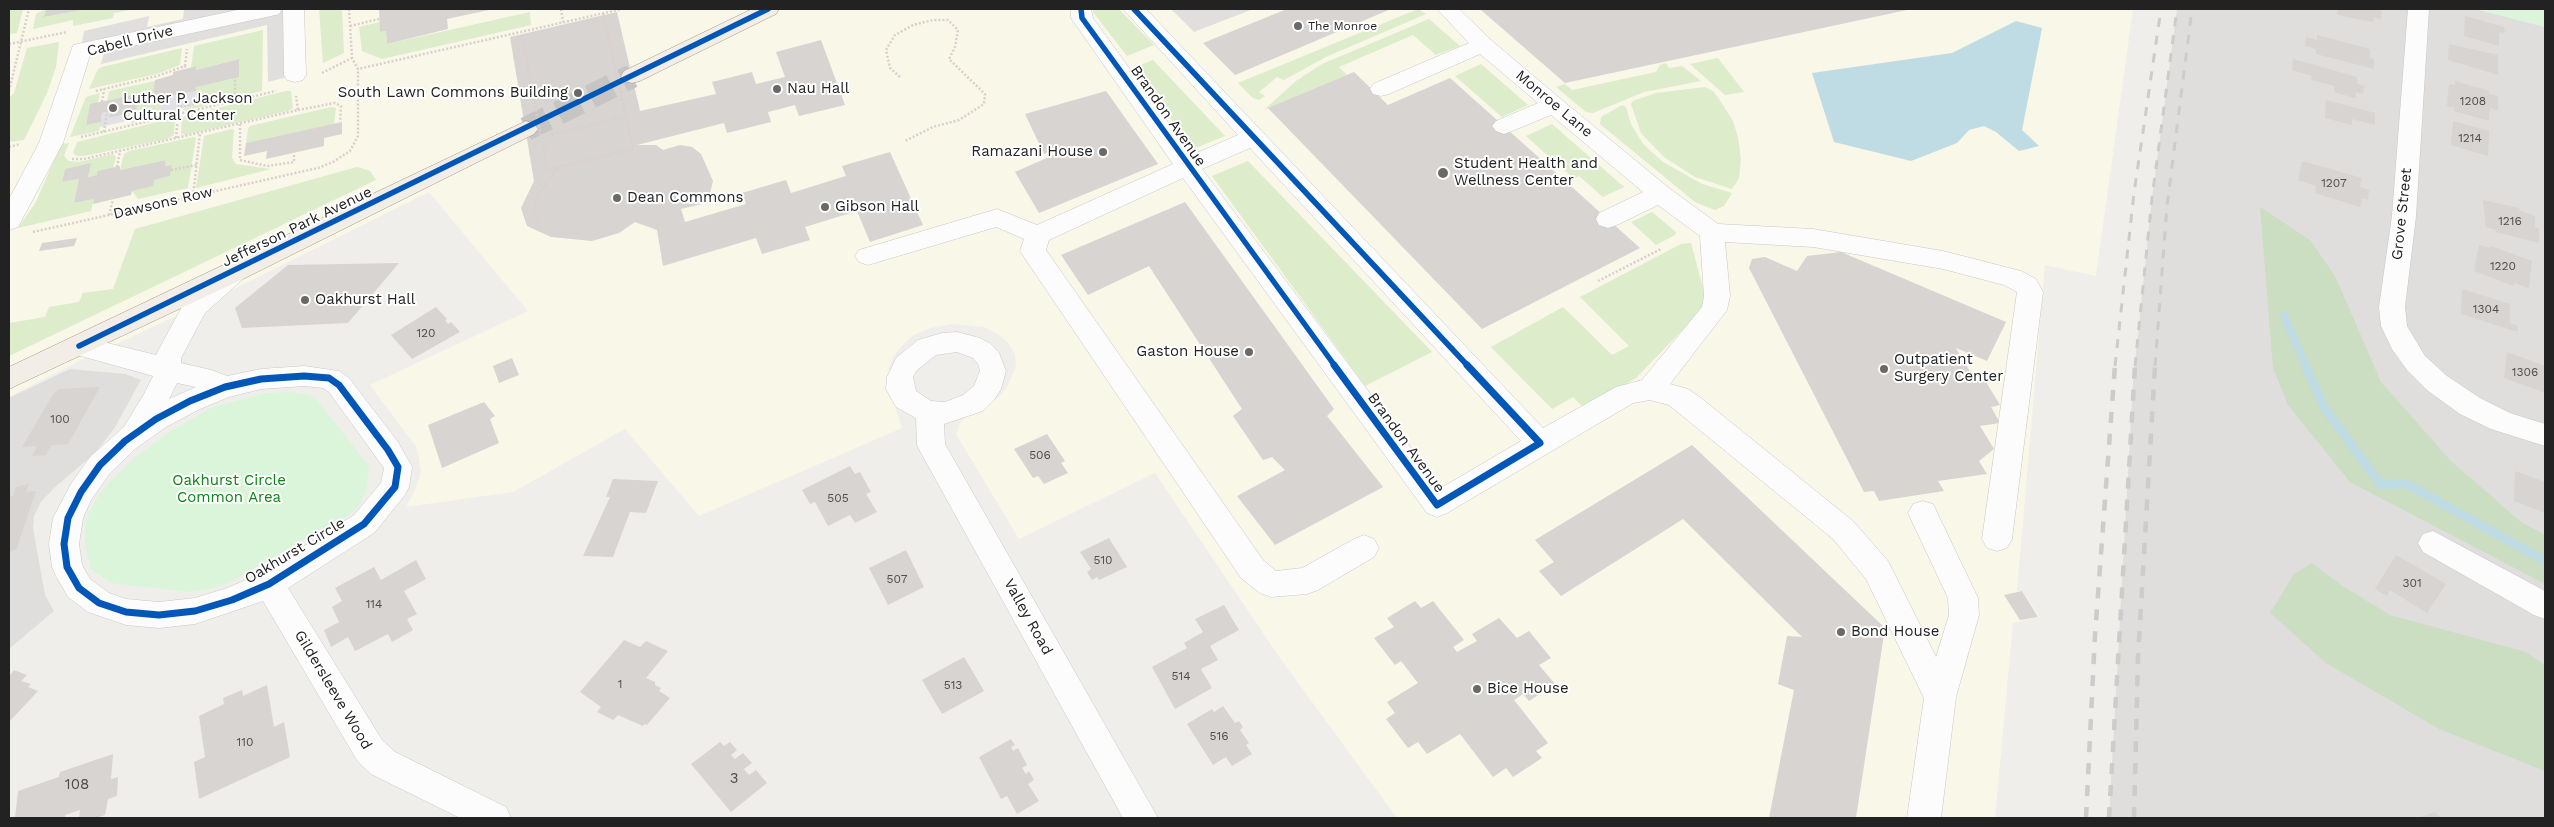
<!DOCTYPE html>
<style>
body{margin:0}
#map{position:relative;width:2554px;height:827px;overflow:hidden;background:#f0eeeb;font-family:"Work Sans",sans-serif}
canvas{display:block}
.frame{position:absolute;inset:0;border:10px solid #222;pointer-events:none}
</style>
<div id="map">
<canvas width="2554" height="827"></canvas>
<div class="frame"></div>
</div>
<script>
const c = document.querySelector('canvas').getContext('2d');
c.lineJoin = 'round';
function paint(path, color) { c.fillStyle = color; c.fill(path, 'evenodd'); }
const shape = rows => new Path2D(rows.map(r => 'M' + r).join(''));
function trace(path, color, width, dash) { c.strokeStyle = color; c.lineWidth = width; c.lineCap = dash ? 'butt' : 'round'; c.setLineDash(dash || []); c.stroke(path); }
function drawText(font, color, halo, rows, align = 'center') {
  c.font = font + ' "Work Sans",sans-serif'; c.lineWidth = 4; c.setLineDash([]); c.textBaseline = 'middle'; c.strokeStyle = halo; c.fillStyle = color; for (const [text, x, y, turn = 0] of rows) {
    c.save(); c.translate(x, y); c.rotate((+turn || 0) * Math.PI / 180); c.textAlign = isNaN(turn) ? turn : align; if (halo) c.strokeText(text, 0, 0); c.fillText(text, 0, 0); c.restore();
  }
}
const residential = shape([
 [2177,9,2545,9,2545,818,2109,818,2133,382,2152,198],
 [70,369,126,374,141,380,114,429,94,454,54,488,41,502,34,516,33,528,45,595,54,611,9,649,9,398]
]);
const education = shape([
 [9,9,2133,9,2096,276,2045,265,2017,591,2022,591,2040,617,2013,623,1995,818,1397,818,1282,661,1155,473,1019,539,956,434,960,423,969,414,998,398,1007,387,1016,367,1015,354,1009,344,998,334,984,327,953,324,930,328,912,336,902,346,893,357,889,368,890,390,902,428,699,516,625,429,513,492,406,507,415,490,421,472,417,448,370,385,528,311,429,192,234,289,73,364,9,397]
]);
const grass = shape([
 [9,9,23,9,17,33,9,34],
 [46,9,45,17,85,9,136,9,114,13,113,18,73,26,73,20,33,29,36,14],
 [319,9,342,9,344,53,323,63],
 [1093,9,1119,9,1154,45,1127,56,1093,12],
 [1418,9,1426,14,1326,57,1284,80,1277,77,1259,92,1265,96,1259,100,1253,98,1238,83],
 [530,12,531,25,382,59,362,51,359,27,380,22,380,32,386,31,387,44],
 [1429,19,1460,46,1436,55,1413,35,1339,67,1347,75,1264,110,1296,81,1322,64],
 [263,30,262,91,185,111,184,108,195,104,196,87,238,59,196,70,196,66,191,67,194,46],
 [59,42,56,67,47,93,24,140,9,142,9,98,14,93,27,48],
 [182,48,180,65,157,74,89,89,98,69,102,67],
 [1718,58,1744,92,1725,95,1690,64],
 [1153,60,1225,136,1193,149,1133,68],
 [1666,63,1669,68,1682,66,1701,81,1644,92,1593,113,1586,112,1556,87,1565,84,1572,90,1656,72,1660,65],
 [1481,64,1528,105,1502,117,1455,76],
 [155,81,154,97,172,93,172,96,161,99,160,113,179,109,176,113,131,123,132,113,137,103,144,101,144,95,138,96,138,94,107,101,109,91],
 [1705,87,1713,91,1719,99,1733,121,1738,137,1741,160,1739,178,1732,189,1695,177,1664,157,1641,133,1631,104,1633,101,1656,93],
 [286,91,291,91,293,108,288,111,185,135,181,133,182,118,185,116],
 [100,93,98,103,90,105,86,125,101,122,99,131,70,137,86,97],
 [1622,105,1626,107,1631,124,1643,144,1663,162,1702,184,1732,193,1724,206,1715,210,1695,202,1600,124,1601,117],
 [331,107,336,108,334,124,246,143,248,129,250,126],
 [169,119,175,121,174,135,167,139,84,156,77,156,73,153,77,142],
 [1552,124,1624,187,1603,197,1579,176,1574,179,1526,136],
 [232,129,234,130,232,158,236,164,271,169,196,188,204,136],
 [194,137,196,138,188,188,138,199,132,191,154,180,170,176,172,165,165,166,166,160,120,170,124,154,129,151],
 [69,143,64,156,69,161,79,162,113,154,116,157,113,168,98,171,97,175,88,177,90,164,65,169,62,182,79,179,74,203,94,199,91,211,18,228,36,202,61,144],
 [1248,161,1432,352,1365,386,1212,176],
 [357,167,370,171,376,180,9,356,9,323,45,317,49,307,79,302,83,293,113,289,135,229],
 [1652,212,1676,232,1675,235,1656,245,1631,222],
 [1691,243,1706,299,1699,313,1636,378,1596,401,1582,406,1573,397,1552,409,1491,347,1563,307,1612,355,1629,346,1580,297,1681,244]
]);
const forest = shape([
 [2260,207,2310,240,2335,276,2381,382,2451,461,2521,522,2545,535,2545,584,2350,482,2288,405,2273,368],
 [2312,563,2341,585,2390,615,2526,652,2545,665,2545,771,2439,729,2326,663,2270,613,2294,574]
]);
const park = shape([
 [2474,9,2545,9,2545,27],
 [291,392,310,395,318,401,369,466,366,492,360,504,349,515,230,582,209,589,188,592,111,583,91,569,85,545,86,519,96,499,110,481,138,455,171,431,211,408,265,393]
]);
const parking = shape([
 [184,9,293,9,295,75,268,82,267,25,101,64,106,45,81,50,84,31,149,16,147,27,183,19],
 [1171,9,1253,9,1194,32]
]);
const plaza = shape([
 [196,91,195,105,160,113,161,99],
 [110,111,109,118,132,113,131,120,100,127,102,113]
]);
const water = shape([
 [2016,21,2042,28,2022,130,2039,146,2019,151,1996,132,1984,126,1969,130,1957,143,1911,161,1834,142,1812,73,1952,53]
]);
const streamFar1 = shape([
 [2284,316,2306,366]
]);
const stream = shape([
 [2305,365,2324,407,2381,485,2407,484,2545,561]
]);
const building = shape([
 [46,9,81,9,81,10,44,17],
 [379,9,488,9,489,10,447,19,448,29,387,44,386,31,380,32],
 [1287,9,1391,9,1235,75,1203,43],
 [1488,9,1907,9,1907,10,1565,83,1481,10],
 [2338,9,2373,9,2382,11,2381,19,2374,17,2373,22,2347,17,2337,14],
 [617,12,640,111,716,94,712,82,752,72,756,84,785,77,776,52,821,40,845,105,799,116,795,105,768,112,771,122,727,133,724,123,637,145,656,145,663,150,680,145,692,147,701,154,713,181,710,193,706,203,681,209,685,222,746,204,742,193,786,180,791,193,846,176,842,166,890,152,923,225,870,242,857,211,805,227,810,240,762,254,756,238,663,266,657,230,635,222,619,233,592,241,551,237,527,226,521,208,534,181,510,37],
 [2465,16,2504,27,2505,33,2499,32,2499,46,2464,36],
 [2317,35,2370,49,2370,58,2374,59,2374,69,2316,54,2316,49,2305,46,2306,37,2317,40],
 [2449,44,2498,55,2498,75,2448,60],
 [239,59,239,77,196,87,196,91,172,96,172,93,153,97,155,80,173,75,173,72,185,69,196,66,196,70],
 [2293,59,2357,77,2357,84,2364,86,2363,94,2356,92,2355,98,2334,92,2335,86,2311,80,2312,76,2292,70],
 [1354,72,1388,105,1450,78,1640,248,1482,329,1268,108],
 [2455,81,2489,91,2489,94,2498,96,2498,111,2490,108,2489,121,2454,111,2455,108,2447,106,2449,84,2455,85],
 [1106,91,1158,164,1039,213,1015,172,1058,153,1056,150,1044,154,1025,114],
 [138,94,138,96,145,95,144,101,137,103,136,112,109,118,110,111,102,113,101,122,86,125,90,104],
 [2326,100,2375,113,2375,125,2352,119,2352,125,2325,118],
 [2453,121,2489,131,2488,156,2451,145],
 [342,122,342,134,324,138,324,146,266,159,267,151,244,156,246,143],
 [166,160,165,166,172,165,170,176,154,180,153,186,132,191,131,195,93,204,94,199,74,203,79,179,62,182,65,169,91,163,88,177,97,175,97,171,120,166,120,170],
 [2302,161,2362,178,2360,187,2369,190,2368,200,2362,198,2360,207,2315,193,2316,186,2298,180],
 [2483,200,2519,208,2520,211,2535,216,2535,227,2539,228,2539,243,2496,232,2496,230,2486,227],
 [1185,202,1334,409,1327,416,1383,487,1275,545,1237,496,1285,470,1272,457,1263,460,1233,416,1242,409,1149,266,1088,295,1061,255],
 [77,238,74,246,39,251,42,243],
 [2479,245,2490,248,2490,246,2532,261,2529,288,2514,283,2514,286,2474,271],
 [1841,252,2006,322,1987,361,1956,348,1974,378,1983,377,2000,405,1991,407,2000,423,1980,426,1994,449,1979,461,1987,474,1938,481,1944,491,1879,501,1874,491,1864,492,1749,268,1752,259,1765,257,1797,271,1807,256],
 [399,263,348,323,242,328,235,308,288,265],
 [2462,289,2510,304,2510,323,2518,326,2518,332,2461,314],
 [436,307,447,319,445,320,448,324,451,322,460,332,412,359,391,335],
 [2507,352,2545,366,2545,393,2504,378],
 [512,358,519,375,499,383,493,366],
 [100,387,68,444,51,445,46,455,32,456,37,446,22,447,54,393,59,389],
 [484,402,495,416,490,419,499,443,442,468,428,425],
 [1047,434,1065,461,1061,463,1068,473,1044,484,1038,476,1033,478,1014,449],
 [1692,445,1885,628,1856,818,1769,818,1794,690,1778,684,1787,636,1802,637,1683,519,1561,596,1539,571,1554,562,1535,540],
 [850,466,855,474,860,472,871,492,866,494,877,512,855,523,850,515,828,526,815,502,810,504,802,490],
 [2515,471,2545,482,2545,513,2514,501],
 [613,479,658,481,646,513,630,512,613,557,583,556,610,497,606,497],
 [29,484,26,492,36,491,16,550,9,551,9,497,13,496,16,487],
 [1109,538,1127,567,1099,580,1097,577,1092,580,1087,572,1091,569,1080,552],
 [906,550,924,587,888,605,869,568],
 [2396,555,2446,584,2427,613,2390,590,2387,596,2375,589],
 [416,560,426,579,404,591,417,614,407,619,413,630,392,642,388,634,355,651,348,637,331,647,324,630,339,622,332,607,342,601,335,588,374,567,381,580],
 [2022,591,2038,617,2020,620,2004,595],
 [1415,601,1421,608,1433,601,1464,640,1453,647,1457,652,1477,641,1472,634,1499,618,1517,638,1529,631,1551,658,1539,665,1555,684,1529,701,1523,694,1514,700,1548,743,1536,751,1542,758,1513,777,1506,768,1493,777,1460,734,1427,754,1418,742,1408,748,1386,719,1395,713,1387,702,1418,683,1401,661,1395,665,1374,638,1394,627,1387,618],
 [1224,605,1239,630,1210,646,1218,660,1201,669,1212,688,1175,709,1152,667,1187,648,1184,643,1203,632,1195,619],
 [624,640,640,647,646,641,668,651,646,678,655,682,655,685,661,688,659,691,670,698,647,725,644,724,643,726,618,715,613,720,597,712,601,707,580,692],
 [964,657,984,691,942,714,922,680],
 [14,670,27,675,21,681,31,684,28,687,38,691,9,722,9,676],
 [267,685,274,727,284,722,290,757,199,799,194,762,205,757,199,716,224,704,223,698,242,690,243,696],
 [1223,706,1235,723,1239,721,1243,727,1240,730,1249,743,1246,745,1252,754,1232,766,1226,757,1213,765,1187,724,1212,709,1214,712],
 [1011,739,1015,745,1011,747,1013,751,1018,748,1027,765,1022,768,1026,774,1029,771,1034,780,1028,784,1039,801,1017,814,1007,796,1001,799,979,757],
 [720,742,724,746,730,742,737,750,731,755,735,759,743,753,752,763,744,769,749,775,756,770,767,783,731,812,691,764],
 [113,754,111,779,118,777,117,796,108,799,105,815,96,818,79,818,80,810,65,815,65,818,15,818,18,791,59,777,60,772],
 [2435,812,2440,818,2418,818]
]);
const majorTunnel = shape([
 [526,129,632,76]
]);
const path = shape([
 [349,9,352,58,358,69,622,9],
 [561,9,563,22],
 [350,26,379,19],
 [9,44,67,32],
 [185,66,187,49],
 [322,73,352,58],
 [900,77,890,68,886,50,895,35,913,25,933,20,948,20,958,30,955,47,949,59,985,94,984,104,959,120,933,127,905,141],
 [9,91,29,9],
 [96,91,157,76,185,66,185,69],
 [102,102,104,89],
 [180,107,235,93,235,77],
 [298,110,335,103,341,106,340,122],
 [240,124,240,160,267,166,294,162,294,153],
 [104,132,107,111],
 [552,135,626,116],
 [81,137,276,91],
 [176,138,180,94],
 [543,145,547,170,633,149,623,103],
 [9,147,20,144],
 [72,159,84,159,298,110,296,96],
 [117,167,120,151],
 [171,170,197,165],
 [193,196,200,133],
 [109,215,113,200],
 [539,221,533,209,540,192,558,168],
 [33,232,318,168,333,162,350,151,358,136,358,69],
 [1598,281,1661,249]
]);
const minor = shape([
 [242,9,282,9,279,14,271,16,90,55,63,143,18,227,9,230,9,199,39,143,73,45,242,9],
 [283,9,304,9,306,75,303,80,295,82,287,80,284,75,283,9],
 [1071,9,1091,9,1093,18,1192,155,1238,135,1123,9,1146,9,1543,428,1616,387,1642,380,1702,307,1704,296,1700,236,1658,205,1617,225,1608,228,1599,225,1596,219,1599,213,1643,192,1551,115,1512,131,1504,134,1496,131,1492,126,1496,121,1538,103,1480,54,1389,94,1381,96,1373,94,1370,89,1373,84,1469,43,1437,9,1459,9,1491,40,1562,100,1669,188,1718,224,1813,229,1943,251,2021,271,2036,279,2043,292,2012,539,2007,548,1997,551,1987,548,1982,539,2017,292,2004,285,1943,269,1813,247,1725,242,1730,296,1727,310,1670,384,1688,389,1701,398,1853,521,1888,561,1936,657,1949,615,1948,598,1908,513,1913,504,1923,501,1933,504,1978,598,1979,615,1956,697,1941,818,1907,818,1924,698,1866,579,1833,539,1669,405,1650,400,1633,403,1447,513,1437,517,1427,513,1183,178,1049,240,1046,250,1263,560,1276,571,1302,568,1354,539,1364,535,1374,539,1379,548,1374,557,1318,590,1307,594,1271,597,1260,593,1241,578,1024,257,1020,251,1024,239,996,227,868,265,859,262,855,256,859,250,997,209,1037,225,1173,164,1071,18,1071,9],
 [1250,148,1521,441,1441,488,1202,169,1250,148],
 [2408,9,2429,9,2416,216,2405,307,2407,326,2425,356,2447,376,2480,398,2510,413,2545,424,2545,446,2491,429,2460,414,2427,390,2407,370,2392,349,2381,326,2379,307,2392,216,2408,9],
 [234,263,243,265,247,272,243,279,205,313,181,358,181,363,211,370,227,376,261,369,304,366,339,371,349,378,398,442,412,467,409,487,405,495,374,533,288,588,382,740,395,752,506,807,511,818,460,818,371,774,358,762,263,601,195,624,159,628,126,625,88,612,68,597,56,576,52,567,49,544,53,518,71,484,90,457,124,427,144,394,153,376,70,353,66,346,70,339,79,336,156,355,185,301,225,265,234,263],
 [177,383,196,387,169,399,177,383],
 [304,386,323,388,329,392,384,468,381,483,354,515,258,575,227,588,195,598,159,602,126,599,109,593,90,579,82,565,79,544,83,518,91,500,110,473,135,449,166,427,200,409,229,397,261,389,304,386],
 [957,332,980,338,991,344,999,353,1006,371,1001,389,994,400,983,411,944,424,945,444,1158,818,1123,818,921,453,917,445,916,418,896,407,886,389,887,377,896,358,918,340,942,333,957,332],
 [957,352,973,358,978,364,980,371,974,386,963,395,945,402,931,401,916,391,913,377,916,371,936,355,957,352],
 [2433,531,2545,591,2545,619,2534,615,2423,552,2418,543,2423,534,2433,531]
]);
const major = shape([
 [752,9,779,9,776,14,640,81,632,83,624,81,621,76,624,71,752,9],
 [526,121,534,124,538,129,534,134,243,279,9,389,9,367,526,121]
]);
const railFar1 = shape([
 [2115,366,2134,193,2161,9],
 [2135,366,2152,198,2177,9],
 [2155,366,2167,206,2192,9]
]);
const rail = shape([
 [2086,818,2095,635,2115,365],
 [2109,818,2135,365],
 [2134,818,2138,658,2155,365]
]);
const pathBridge = shape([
 [603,13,623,103],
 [522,35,541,138]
]);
const cyclewayFar1 = shape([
 [1081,9,1082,18,1335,366],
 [1134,9,1468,366],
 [79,346,768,9]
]);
const cycleway = shape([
 [1334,365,1437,505,1540,443,1467,365],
 [304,376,329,378,339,385,388,450,398,467,395,487,364,524,269,584,232,600,195,611,159,615,126,612,99,603,79,588,67,567,64,544,68,518,81,492,100,465,125,441,156,419,190,401,225,387,261,379,304,376]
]);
const markers = [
 [1298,26,5,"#6a6968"],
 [777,89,5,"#6a6968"],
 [578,93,5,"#6a6968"],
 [113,108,5,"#6a6968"],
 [1103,152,5,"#6a6968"],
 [1443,173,6,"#6a6968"],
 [617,198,5,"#6a6968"],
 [825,207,5,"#6a6968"],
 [305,300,5,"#6a6968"],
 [1249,352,5,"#6a6968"],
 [1884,369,5,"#6a6968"],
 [1841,632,5,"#6a6968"],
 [1477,689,5,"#6a6968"]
];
const farPoinames = [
 ["The Monroe",1308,26]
];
const numberNames = [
 ["1208",2473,101],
 ["1214",2470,138],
 ["1207",2334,183],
 ["1216",2510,221],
 ["1220",2503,266],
 ["1304",2486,309],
 ["120",426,333],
 ["1306",2525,372],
 ["100",60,419],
 ["506",1040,455],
 ["505",838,498],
 ["510",1103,560],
 ["507",897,579],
 ["301",2412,583],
 ["114",374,604],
 ["514",1181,676],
 ["1",620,684],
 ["513",953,685],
 ["516",1219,736],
 ["110",245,742]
];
const streetNames = [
 ["Cabell Drive",130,41,-14],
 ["Monroe Lane",1554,104,40],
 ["Brandon Avenue",1168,116,55],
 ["Dawsons Row",163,203,-13],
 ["Grove Street",2402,214,-84],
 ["Jefferson Park Avenue",297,227,-26],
 ["Brandon Avenue",1406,443,54],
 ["Oakhurst Circle",295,551,-31],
 ["Valley Road",1028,617,61],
 ["Gildersleeve Wood",333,690,59]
];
const poiNames = [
 ["Nau Hall",787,89],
 ["South Lawn Commons Building",568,93,"right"],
 ["Luther P. Jackson",123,99],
 ["Cultural Center",123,116],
 ["Ramazani House",1093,152,"right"],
 ["Student Health and",1454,164],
 ["Wellness Center",1454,181],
 ["Dean Commons",627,198],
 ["Gibson Hall",835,207],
 ["Oakhurst Hall",315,300],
 ["Gaston House",1239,352,"right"],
 ["Outpatient",1894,360],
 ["Surgery Center",1894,377],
 ["Bond House",1851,632],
 ["Bice House",1487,689]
];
const parkNames = [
 ["Oakhurst Circle",229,481],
 ["Common Area",229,498]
];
const nearNumbernames = [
 ["3",734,779],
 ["108",77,785]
];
paint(residential, '#dfdedc');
paint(education, '#f8f7e8');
paint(grass, '#ddeccb');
paint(forest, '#cbdec1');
paint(park, '#daf5da');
paint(parking, '#e0dfde');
paint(plaza, '#e2e1e5');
paint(water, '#bfdbe3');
trace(streamFar1, '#bfdbe3', 8);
trace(stream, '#bfdbe3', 9);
paint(building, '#d7d4d2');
trace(majorTunnel, '#c7c5c3', 24, [24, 12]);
trace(minor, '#c9c8c7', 1);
trace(major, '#a79c86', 1);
trace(path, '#dccecd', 2.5, [2, 2]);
paint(minor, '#fdfcfc');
paint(major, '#f3ede7');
trace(railFar1, '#ccc', 3, [9, 9]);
trace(rail, '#ccc', 4.5, [11, 11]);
trace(pathBridge, '#dccecd', 2.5, [2, 2]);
trace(cyclewayFar1, '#0057b8', 5.5);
trace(cycleway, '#0057b8', 7);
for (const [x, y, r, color] of markers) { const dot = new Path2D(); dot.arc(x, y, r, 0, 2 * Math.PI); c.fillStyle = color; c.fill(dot); trace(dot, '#fff', 2); }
drawText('12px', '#222', '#fff', farPoinames, 'left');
drawText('12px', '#4f4e4e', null, numberNames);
drawText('15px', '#222', '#fff', streetNames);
drawText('15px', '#222', '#fff', poiNames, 'left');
drawText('15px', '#0c8416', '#fff', parkNames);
drawText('15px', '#4f4e4e', null, nearNumbernames);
</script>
